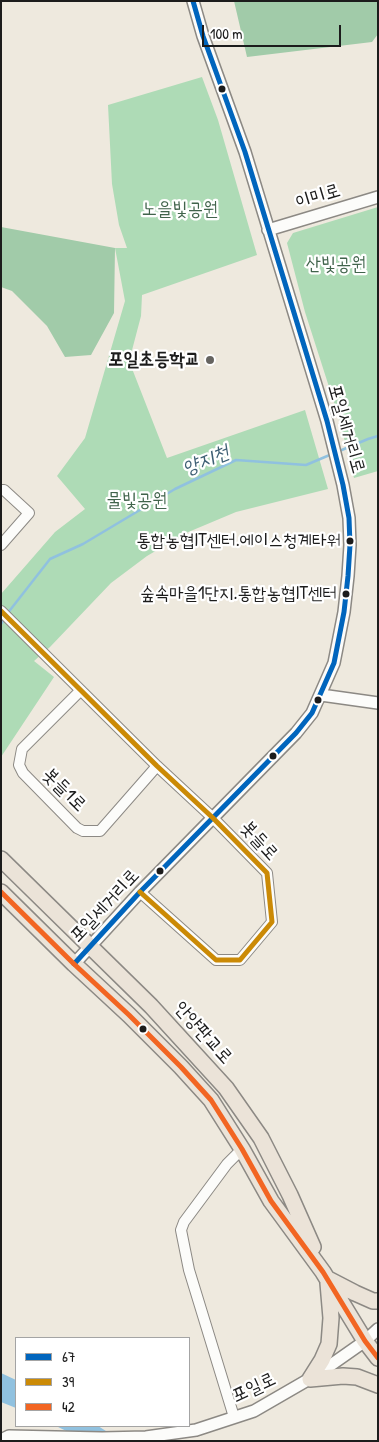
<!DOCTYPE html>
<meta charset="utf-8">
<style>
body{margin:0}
#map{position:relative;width:379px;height:1442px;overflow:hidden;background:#eee9de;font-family:"Patrick Hand",sans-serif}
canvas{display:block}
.frame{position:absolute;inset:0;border:2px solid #1c1c1c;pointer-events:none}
.legend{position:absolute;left:15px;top:1337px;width:175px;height:90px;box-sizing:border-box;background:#fff;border:1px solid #a4a4a4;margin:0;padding:6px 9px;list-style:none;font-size:15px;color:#1c1c1c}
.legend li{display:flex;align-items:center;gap:10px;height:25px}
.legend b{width:25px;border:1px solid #a4a4a4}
.scale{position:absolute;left:202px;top:25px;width:139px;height:22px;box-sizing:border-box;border:2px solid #1c1c1c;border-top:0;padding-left:6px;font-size:15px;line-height:18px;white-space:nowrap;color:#1c1c1c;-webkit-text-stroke:4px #fff;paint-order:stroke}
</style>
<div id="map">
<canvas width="379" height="1442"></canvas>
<div class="frame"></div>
<ul class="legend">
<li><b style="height:6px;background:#0065bd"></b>67</li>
<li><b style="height:6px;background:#cb8a06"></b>39</li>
<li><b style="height:6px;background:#f26522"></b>42</li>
</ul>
<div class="scale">100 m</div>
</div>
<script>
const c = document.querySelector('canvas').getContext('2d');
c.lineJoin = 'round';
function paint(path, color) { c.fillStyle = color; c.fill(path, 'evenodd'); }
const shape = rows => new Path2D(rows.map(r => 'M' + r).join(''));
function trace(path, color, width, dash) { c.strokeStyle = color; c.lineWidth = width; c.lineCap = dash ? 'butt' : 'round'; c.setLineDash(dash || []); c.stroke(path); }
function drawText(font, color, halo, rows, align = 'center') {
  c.font = font + ' "Patrick Hand","Poor Story",sans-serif'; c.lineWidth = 4.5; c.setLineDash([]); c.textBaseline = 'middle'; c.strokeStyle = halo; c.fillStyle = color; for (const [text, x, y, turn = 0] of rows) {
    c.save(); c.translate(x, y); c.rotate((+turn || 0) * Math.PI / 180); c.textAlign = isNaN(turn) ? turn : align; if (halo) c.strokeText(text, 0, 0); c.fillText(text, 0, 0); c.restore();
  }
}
const green = shape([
 [202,77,218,120,257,255,142,295,141,316,131,354,131,366,167,458,305,410,328,489,236,512,186,533,147,556,111,583,50,647,34,661,54,677,1,757,1,594,55,532,85,509,57,476,85,438,125,301,115,248,127,248,119,225,112,184,108,105],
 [378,207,378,471,354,478,339,418,305,312,287,243,293,233]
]);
const forest = shape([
 [234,1,378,1,378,34,372,42,247,57],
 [1,227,115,248,114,313,91,355,65,357,47,326,12,291,1,287]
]);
const water = shape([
 [1,1373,16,1380,16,1408,1,1402],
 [56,1426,98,1426,122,1441,87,1441]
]);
const stream = shape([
 [337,452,368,439,378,436],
 [7,614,50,559,83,544,175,489,236,460,306,465,332,454],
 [1,624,4,619]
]);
const minor = shape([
 [1,490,4,490,29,513,1,545],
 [1,611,157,766,213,818,267,873,272,922,240,960,216,960,140,892],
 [80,691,22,749,19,765,23,773,77,828,83,831,100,831,157,766],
 [234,1417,189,1270,181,1230,184,1222,227,1164,242,1149]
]);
const tertiary = shape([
 [268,230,378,197],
 [321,695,378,703],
 [74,964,140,892,296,733,312,713,334,663,344,612,348,576,350,545,349,518,343,485,327,421,245,152,203,36,193,1],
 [1,1440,9,1436,102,1438,146,1437,196,1430,254,1411,318,1374,365,1341,378,1329]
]);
const primary = shape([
 [1,859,151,1006,226,1088,261,1138,290,1195,313,1247],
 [1,892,74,964,129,1015,181,1067,211,1100,242,1149,271,1201,323,1272,365,1341,378,1358],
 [328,1279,355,1293,373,1301,378,1301],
 [310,1379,322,1360,329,1344,331,1318,328,1283],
 [310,1379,343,1376,357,1377,378,1385]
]);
const bus1 = shape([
 [74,964,140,892,296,733,312,713,334,663,344,612,348,576,350,545,349,518,343,485,327,421,245,152,203,36,193,1]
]);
const bus2 = shape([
 [1,611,157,766,213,818,267,873,272,922,240,960,216,960,140,892]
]);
const bus3 = shape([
 [1,892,74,964,129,1015,181,1067,211,1100,242,1149,271,1201,323,1272,365,1341,378,1358]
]);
const markers = [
 [222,89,4.5,"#1c1c1c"],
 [210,360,5,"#666460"],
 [350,541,4.5,"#1c1c1c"],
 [346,594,4.5,"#1c1c1c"],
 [318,700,4.5,"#1c1c1c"],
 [273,756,4.5,"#1c1c1c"],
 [160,871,4.5,"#1c1c1c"],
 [143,1029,4.5,"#1c1c1c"]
];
const busNames = [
 ["통합농협IT센터.에이스청계타워",341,541],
 ["숲속마을1단지.통합농협IT센터",337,594]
];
const streetNames = [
 ["이미로",318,197,-17],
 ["포일세거리로",346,429,74],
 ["봇들1로",64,790,45],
 ["봇들로",259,841,48],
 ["포일세거리로",105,906,-47],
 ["안양판교로",203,1033,48],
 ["포일로",254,1388,-25]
];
const parkNames = [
 ["노을빛공원",180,210],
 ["산빛공원",336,265],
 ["물빛공원",137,501]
];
const poiNames = [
 ["포일초등학교",200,360]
];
const waterNames = [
 ["양지천",206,461,-23]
];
paint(green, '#aedbb6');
paint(forest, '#a1cba9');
paint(water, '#90c1df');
trace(stream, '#90c1df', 2.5);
trace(minor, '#8c8984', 12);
trace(tertiary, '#8c8984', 14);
trace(primary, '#8c8984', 18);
trace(minor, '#fcfcfa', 10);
trace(tertiary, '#fcfcfa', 11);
trace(primary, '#ebe3d8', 15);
trace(bus1, '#0065bd', 5);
trace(bus2, '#cb8a06', 5);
trace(bus3, '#f26522', 5);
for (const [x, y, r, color] of markers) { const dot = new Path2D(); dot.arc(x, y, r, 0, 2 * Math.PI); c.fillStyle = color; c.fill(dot); trace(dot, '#fff', 2); }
drawText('18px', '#1c1c1c', '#fff', busNames, 'right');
drawText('19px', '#1c1c1c', '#fff', streetNames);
drawText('19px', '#41644c', '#fff', parkNames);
drawText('bold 19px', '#1c1c1c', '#fff', poiNames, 'right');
drawText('italic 20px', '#3e5f74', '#fff', waterNames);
</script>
